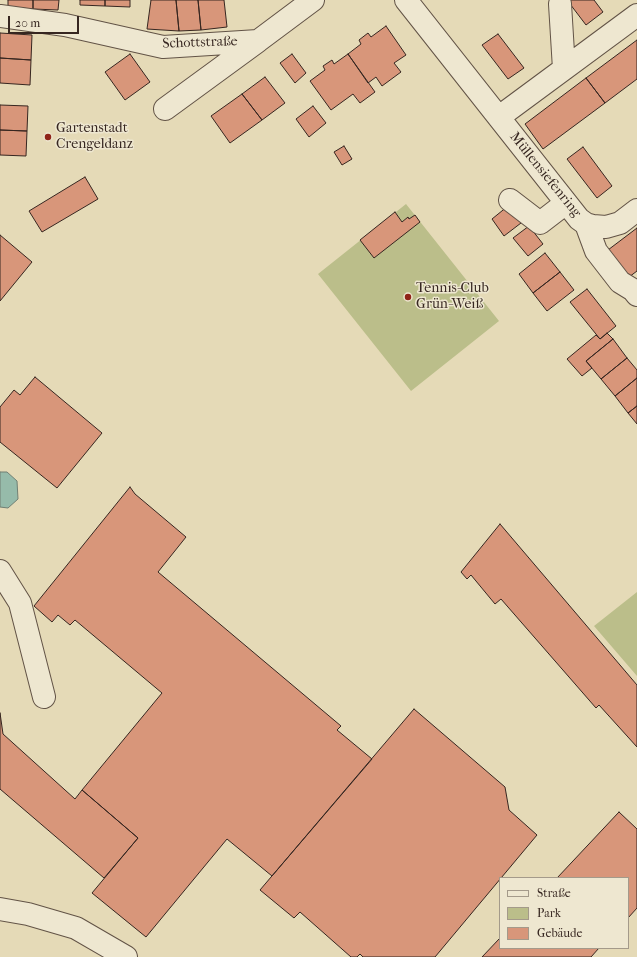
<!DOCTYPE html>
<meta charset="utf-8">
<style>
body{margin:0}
#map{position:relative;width:637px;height:957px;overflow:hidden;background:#e5dab7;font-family:"IM FELL French Canon",serif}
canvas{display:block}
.legend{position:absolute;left:499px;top:877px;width:130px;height:72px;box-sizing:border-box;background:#eee7d0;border:1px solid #a49a8a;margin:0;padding:5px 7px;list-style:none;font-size:12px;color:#362620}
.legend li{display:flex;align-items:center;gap:8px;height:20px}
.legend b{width:20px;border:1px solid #a49a8a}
.scale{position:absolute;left:8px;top:16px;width:71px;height:18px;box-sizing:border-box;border:2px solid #362620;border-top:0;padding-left:5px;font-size:12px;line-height:14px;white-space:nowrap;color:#362620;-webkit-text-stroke:3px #eee7d0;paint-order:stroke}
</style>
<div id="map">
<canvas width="637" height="957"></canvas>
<ul class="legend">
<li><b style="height:5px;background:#eee7d0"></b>Straße</li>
<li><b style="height:11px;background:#bbbe8a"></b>Park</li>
<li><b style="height:11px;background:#d8967a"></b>Gebäude</li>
</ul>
<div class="scale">20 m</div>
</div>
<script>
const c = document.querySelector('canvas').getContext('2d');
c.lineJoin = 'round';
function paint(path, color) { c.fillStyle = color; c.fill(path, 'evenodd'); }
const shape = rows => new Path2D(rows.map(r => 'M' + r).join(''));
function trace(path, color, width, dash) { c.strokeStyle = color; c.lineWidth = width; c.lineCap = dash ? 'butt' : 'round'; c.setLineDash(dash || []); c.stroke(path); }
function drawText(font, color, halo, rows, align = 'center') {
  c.font = font + ' "IM FELL French Canon",serif'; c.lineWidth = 3; c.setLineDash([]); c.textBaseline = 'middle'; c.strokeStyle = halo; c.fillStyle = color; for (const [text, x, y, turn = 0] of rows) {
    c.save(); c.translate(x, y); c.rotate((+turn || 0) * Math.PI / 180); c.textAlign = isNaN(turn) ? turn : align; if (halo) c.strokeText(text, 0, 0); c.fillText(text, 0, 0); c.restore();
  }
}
const green = shape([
 [406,204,499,321,411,391,318,274],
 [637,592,637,676,594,626]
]);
const water = shape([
 [0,472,7,472,17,481,18,499,8,508,0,507,0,472]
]);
const building = shape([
 [8,0,33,0,33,9,8,7,8,0],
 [33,0,59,0,58,10,33,9,33,0],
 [80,0,105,0,105,6,80,5,80,0],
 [105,0,130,0,130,7,105,6,105,0],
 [151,0,176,0,179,31,147,29,151,0],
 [176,0,198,0,201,30,179,31,176,0],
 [198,0,224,0,227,27,201,30,198,0],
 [567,0,594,0,603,12,586,25,567,0],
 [386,26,406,55,394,63,401,72,382,86,376,77,368,83,348,54,361,44,359,40,368,33,371,37,386,26],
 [0,33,32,35,31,60,0,58,0,33],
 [498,34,524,68,508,79,482,45,498,34],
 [637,40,637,79,605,103,586,78,637,40],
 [130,54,150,82,125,100,105,72,130,54],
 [292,54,306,73,295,83,280,63,292,54],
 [348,54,375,92,360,103,353,94,331,110,310,81,325,70,323,66,332,60,334,64,348,54],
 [0,58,31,60,30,85,0,83,0,58],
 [265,77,285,103,262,120,242,94,265,77],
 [586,78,605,103,543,149,525,124,586,78],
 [242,94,262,120,230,143,211,116,242,94],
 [0,105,28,106,27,131,0,130,0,105],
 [313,106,326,123,309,137,296,119,313,106],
 [0,130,27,131,26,156,0,155,0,130],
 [344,146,352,159,342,165,334,152,344,146],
 [583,147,612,186,597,198,567,159,583,147],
 [85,177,98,199,42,232,29,211,85,177],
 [508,206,521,223,504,236,492,219,508,206],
 [395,212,402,222,408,217,409,219,415,215,420,222,374,258,360,240,395,212],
 [529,226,543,244,528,256,513,238,529,226],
 [637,228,637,271,625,280,604,253,637,228],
 [0,235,32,262,0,301,0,235],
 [545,253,560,272,533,293,519,274,545,253],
 [560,272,574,290,547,311,533,293,560,272],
 [587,289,616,326,600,339,570,302,587,289],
 [607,333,613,339,586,361,592,368,582,376,567,359,596,335,600,339,607,333],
 [613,339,627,358,601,379,586,361,613,339],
 [627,358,637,370,637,378,615,396,601,379,627,358],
 [35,377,102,433,57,488,0,442,0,407,14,390,20,395,35,377],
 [637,378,637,406,628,413,615,396,637,378],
 [637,406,637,424,628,413,637,406],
 [130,487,135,494,186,537,158,572,341,726,337,730,372,759,272,876,227,839,146,937,92,893,138,838,82,790,162,693,75,620,70,625,58,615,52,622,34,606,130,487],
 [500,524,637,685,637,747,599,705,596,708,501,599,495,604,471,575,467,579,461,572,500,524],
 [414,709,505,787,509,810,537,835,435,957,363,957,360,954,357,957,351,957,300,912,294,918,260,890,414,709],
 [0,713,3,734,75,799,82,790,138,838,104,878,0,789,0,713],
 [619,812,637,829,637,908,628,918,628,878,557,878,619,812],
 [500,938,500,948,599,948,591,957,482,957,500,938]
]);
const minor = shape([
 [406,0,579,219,586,224,593,226,606,227,620,223,637,210],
 [560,4,564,69],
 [0,16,65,25,163,47,258,41,313,0],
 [165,109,258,41],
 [499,117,637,15],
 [510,200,540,223,566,203],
 [586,224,596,251,620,282,633,290,637,295],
 [0,571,20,603,44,697],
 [0,909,28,914,76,928,126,957]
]);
const markers = [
 [48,137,4,"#8f2418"],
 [408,297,4,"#8f2418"]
];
const streetNames = [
 ["Schottstraße",200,43,-2],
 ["Müllensiefenring",545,175,51]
];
const poiNames = [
 ["Gartenstadt",56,129],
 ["Crengeldanz",56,145],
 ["Tennis-Club",416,289],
 ["Grün-Weiß",416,305]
];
paint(green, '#bbbe8a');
paint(water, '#96bbaa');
trace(water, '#707f73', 1);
paint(building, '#d8967a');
trace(building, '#362620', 1);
trace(minor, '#625346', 24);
trace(minor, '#eee7d0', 22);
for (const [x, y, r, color] of markers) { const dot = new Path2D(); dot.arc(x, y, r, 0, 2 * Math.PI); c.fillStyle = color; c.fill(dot); trace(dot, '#eee7d0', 1.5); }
drawText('14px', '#362620', '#eee7d0', streetNames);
drawText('14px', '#362620', '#eee7d0', poiNames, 'left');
</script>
